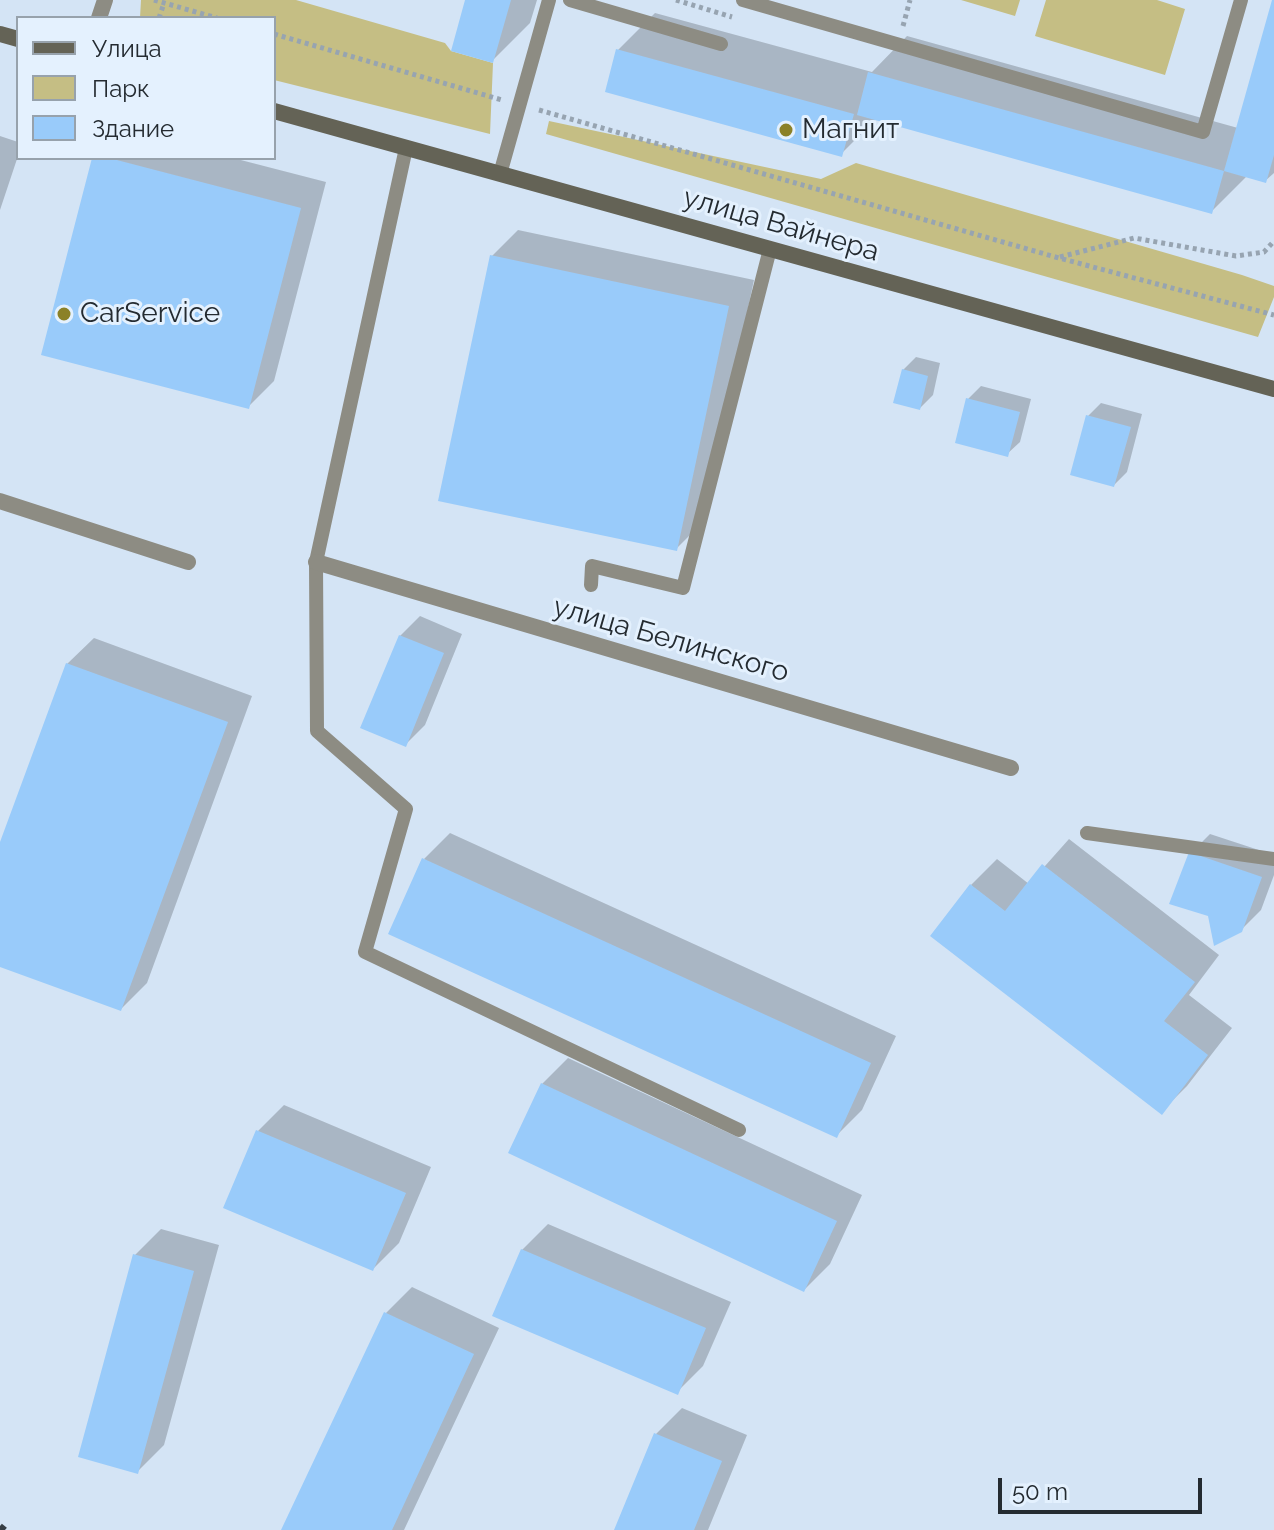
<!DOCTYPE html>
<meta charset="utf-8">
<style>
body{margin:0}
#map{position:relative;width:1274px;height:1530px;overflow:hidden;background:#d4e4f5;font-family:Raleway,sans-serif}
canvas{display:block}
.legend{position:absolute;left:16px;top:16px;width:260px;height:144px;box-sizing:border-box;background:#e4f1fe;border:2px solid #97a2ac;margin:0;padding:10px 14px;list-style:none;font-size:24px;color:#242b31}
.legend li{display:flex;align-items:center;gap:16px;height:40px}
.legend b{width:40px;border:2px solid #97a2ac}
.scale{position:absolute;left:998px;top:1478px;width:204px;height:36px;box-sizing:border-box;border:4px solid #242b31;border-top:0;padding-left:10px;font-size:24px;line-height:28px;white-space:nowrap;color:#242b31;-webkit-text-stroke:6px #e4f1fe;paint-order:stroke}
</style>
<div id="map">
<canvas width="1274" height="1530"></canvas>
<ul class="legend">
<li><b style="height:10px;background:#646356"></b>Улица</li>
<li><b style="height:22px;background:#c5be84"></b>Парк</li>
<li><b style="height:22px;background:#99cbfa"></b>Здание</li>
</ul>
<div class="scale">50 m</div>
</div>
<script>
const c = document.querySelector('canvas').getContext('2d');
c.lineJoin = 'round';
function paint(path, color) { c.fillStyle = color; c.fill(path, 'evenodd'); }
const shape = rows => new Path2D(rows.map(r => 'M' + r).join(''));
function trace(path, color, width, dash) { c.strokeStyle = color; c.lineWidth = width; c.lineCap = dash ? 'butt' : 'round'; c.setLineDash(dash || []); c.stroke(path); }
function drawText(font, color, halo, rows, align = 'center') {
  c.font = font + ' Raleway,sans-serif'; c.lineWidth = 6; c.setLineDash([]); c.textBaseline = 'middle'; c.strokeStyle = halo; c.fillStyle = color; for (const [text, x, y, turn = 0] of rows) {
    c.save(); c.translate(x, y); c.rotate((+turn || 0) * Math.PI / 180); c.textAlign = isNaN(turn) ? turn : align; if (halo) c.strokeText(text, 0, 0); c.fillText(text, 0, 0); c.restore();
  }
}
const green = shape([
 [141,0,296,0,445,43,451,51,493,63,490,134,274,80,274,18,140,18],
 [961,0,1020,0,1015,16],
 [1046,0,1157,0,1185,9,1165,75,1035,36],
 [549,121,821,179,856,163,1242,275,1274,286,1274,297,1258,337,546,134]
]);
const shadow = shape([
 [467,0,537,0,530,23,493,60],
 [1274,0,1274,173,1265,181,1247,176,1211,212,877,118,841,154,618,50,655,13,872,72,907,36,1238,128],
 [0,136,18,142,18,156,0,210],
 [94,158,233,158,326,182,274,381,248,407],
 [518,230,754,280,702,523,676,549,492,256],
 [916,357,940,363,933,395,920,408,903,370],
 [981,386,1031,399,1020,442,1007,454,968,399],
 [1101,403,1142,414,1127,472,1114,485,1088,416],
 [420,616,462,634,425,725,406,744,400,636],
 [94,638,252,696,147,983,121,1009,0,965,0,848,67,664],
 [450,833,896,1036,862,1110,836,1136,424,859],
 [1210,834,1274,855,1274,875,1261,910,1241,930,1209,915,1191,853],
 [1069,839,1219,955,1189,995,1232,1028,1187,1086,1161,1112,971,885,997,859,1029,884],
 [568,1058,862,1195,830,1264,804,1290,542,1084],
 [284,1105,431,1167,399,1243,373,1269,226,1207,258,1131],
 [548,1224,731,1302,703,1366,677,1392,522,1250],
 [161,1229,219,1245,164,1445,138,1471,135,1255],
 [412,1287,499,1328,404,1530,284,1530,386,1313],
 [682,1408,747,1435,708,1530,617,1530,656,1434]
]);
const building = shape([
 [465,0,511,0,493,63,451,51],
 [1272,0,1274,0,1274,155,1266,183,1224,171],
 [616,49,854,114,842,157,605,92],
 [868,72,1224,171,1212,214,857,115],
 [92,158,109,158,301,208,249,409,41,355],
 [490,255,729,306,677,551,438,501],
 [902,369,928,376,920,410,893,403],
 [966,398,1020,412,1008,457,955,443],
 [1086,415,1131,427,1114,487,1070,475],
 [399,635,444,653,406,747,360,728],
 [66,663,228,722,121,1011,0,967,0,842],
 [1189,852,1262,877,1242,932,1214,946,1208,916,1169,904],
 [422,858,871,1063,837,1138,388,934],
 [1042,864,1195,982,1164,1021,1208,1055,1162,1115,930,936,970,884,1005,911],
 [541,1083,837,1221,804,1292,508,1153],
 [256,1130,406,1193,373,1271,223,1208],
 [521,1249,706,1328,678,1395,492,1316],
 [133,1254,194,1271,138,1474,78,1457],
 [384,1312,474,1354,392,1530,281,1530],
 [654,1433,722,1461,694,1530,614,1530]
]);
const path = shape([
 [154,0,217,18],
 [676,0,732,17],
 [159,18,164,3],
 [903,26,910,0],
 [274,34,502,100],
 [539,110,1059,258,1274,315],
 [1060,257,1134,238,1236,256,1264,252,1274,241]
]);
const service = shape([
 [570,0,721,44],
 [743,0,1203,132,1241,0],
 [406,148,316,562,317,731,406,809,365,952,739,1130],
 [500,174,549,0],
 [591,585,592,566,683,588,770,249],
 [1087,833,1274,859]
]);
const minor = shape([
 [99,18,105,0],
 [0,501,188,562],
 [316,562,1011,768]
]);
const secondary = shape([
 [0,34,18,39],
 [274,111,1274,389]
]);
const rail = shape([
 [0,1526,5,1530]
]);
const markers = [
 [786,130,8,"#8b8128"],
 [64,314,8,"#8b8128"]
];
const poiNames = [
 ["Магнит",802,130],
 ["CarService",80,314]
];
const streetNames = [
 ["улица Вайнера",781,225,16],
 ["улица Белинского",671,640,16]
];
paint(green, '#c5be84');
paint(shadow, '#0003');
paint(building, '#99cbfa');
trace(path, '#97a4b1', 5, [4, 4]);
trace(service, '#8d8c83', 14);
trace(minor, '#8d8c83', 16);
trace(secondary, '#646356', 16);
trace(rail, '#363e45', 6, [10, 10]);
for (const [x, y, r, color] of markers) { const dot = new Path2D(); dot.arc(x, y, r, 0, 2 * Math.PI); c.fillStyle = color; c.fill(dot); trace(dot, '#e4f1fe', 3); }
drawText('28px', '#242b31', '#e4f1fe', poiNames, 'left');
drawText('28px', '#242b31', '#e4f1fe', streetNames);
</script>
